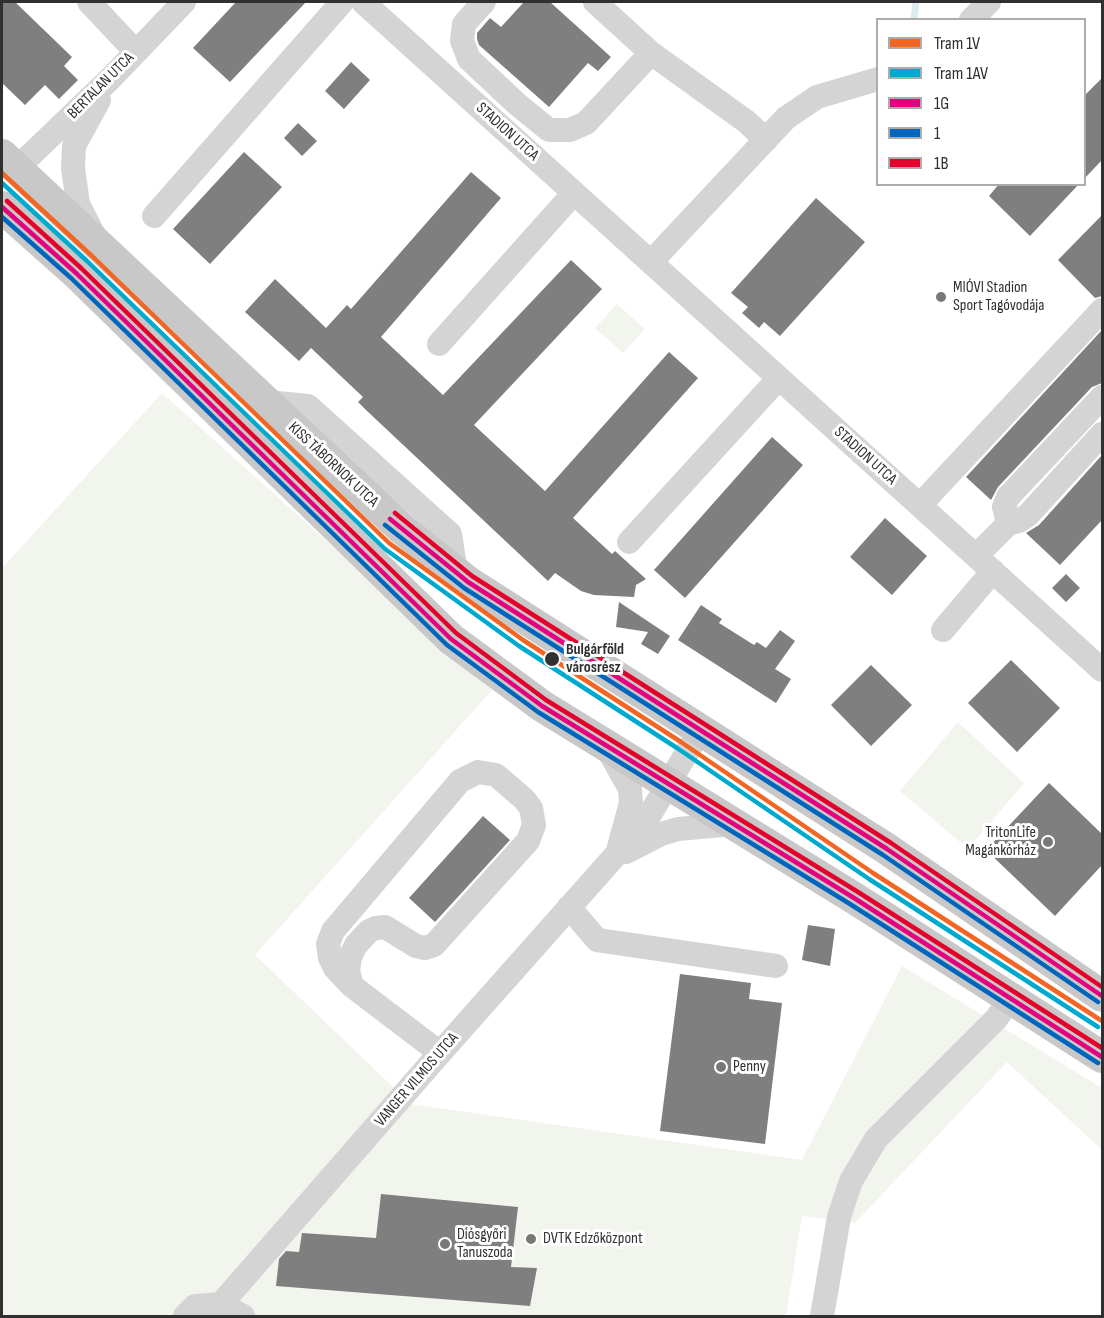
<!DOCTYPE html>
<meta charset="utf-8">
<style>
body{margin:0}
#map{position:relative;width:1104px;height:1318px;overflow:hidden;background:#fff;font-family:"Sofia Sans Condensed",sans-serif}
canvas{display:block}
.frame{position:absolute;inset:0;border:3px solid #303030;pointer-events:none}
.legend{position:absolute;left:876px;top:18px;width:210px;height:168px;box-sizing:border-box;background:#fff;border:2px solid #acacac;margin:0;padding:8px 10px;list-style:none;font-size:18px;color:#303030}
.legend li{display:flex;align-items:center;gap:12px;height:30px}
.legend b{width:30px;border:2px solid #acacac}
</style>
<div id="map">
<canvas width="1104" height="1318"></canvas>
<div class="frame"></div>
<ul class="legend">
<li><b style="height:8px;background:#f26522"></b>Tram 1V</li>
<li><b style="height:8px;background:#00a9ce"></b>Tram 1AV</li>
<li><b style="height:8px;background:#e5007d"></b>1G</li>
<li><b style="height:8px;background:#0065bd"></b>1</li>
<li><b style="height:8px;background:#e4002b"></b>1B</li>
</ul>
</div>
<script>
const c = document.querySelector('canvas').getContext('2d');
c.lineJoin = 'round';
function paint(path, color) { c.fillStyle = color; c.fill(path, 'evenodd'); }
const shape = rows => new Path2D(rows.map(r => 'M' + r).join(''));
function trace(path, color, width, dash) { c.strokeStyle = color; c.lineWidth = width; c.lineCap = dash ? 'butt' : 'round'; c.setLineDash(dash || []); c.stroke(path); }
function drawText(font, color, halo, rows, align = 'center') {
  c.font = font + ' "Sofia Sans Condensed",sans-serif'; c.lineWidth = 6; c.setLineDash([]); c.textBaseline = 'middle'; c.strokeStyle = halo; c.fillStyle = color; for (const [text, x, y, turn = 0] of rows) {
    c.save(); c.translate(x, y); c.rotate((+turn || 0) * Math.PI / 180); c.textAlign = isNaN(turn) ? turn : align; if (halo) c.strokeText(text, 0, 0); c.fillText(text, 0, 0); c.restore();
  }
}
const green = shape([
 [617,304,645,329,623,353,595,328],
 [162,393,492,690,255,955,411,1104,802,1160,902,966,1102,1088,1102,1150,1007,1062,855,1223,802,1216,786,1316,2,1316,2,568],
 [958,722,1024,783,968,849,900,791]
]);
const stream = shape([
 [914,20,916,2]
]);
const building = shape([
 [2,2,15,2,72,57,64,66,78,80,59,99,45,85,25,105,2,83],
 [236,2,306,2,230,82,193,48],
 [524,2,550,2,611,57,598,71,588,63,549,107,479,45,477,39,477,33,490,18,501,27],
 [351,62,370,80,344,109,325,91],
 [1102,78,1102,160,1084,179,1084,96],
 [298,123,317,141,302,156,284,138],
 [244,152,282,187,210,264,173,229],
 [471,172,501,198,381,337,443,395,571,260,602,289,474,425,545,491,669,352,698,378,573,518,612,554,615,551,646,579,636,585,634,597,594,595,581,591,555,573,548,581,366,410,358,402,363,397,311,348,299,361,245,312,275,279,326,328,347,305,351,309],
 [999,184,1079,184,1030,236,989,196],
 [816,198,865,242,780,336,764,322,759,328,750,320,742,313,748,307,731,293],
 [1102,215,1102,296,1095,298,1058,260],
 [1102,330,1102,383,1092,387,998,487,991,500,966,477],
 [772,437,803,465,685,598,654,570],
 [1102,455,1102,520,1060,565,1026,533,1039,525],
 [885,518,927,556,892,595,850,557],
 [1066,574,1080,588,1066,602,1052,588],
 [619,602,670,636,658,654,641,644,648,632,616,627],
 [701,605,722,619,719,623,754,645,757,642,766,648,780,630,795,641,775,669,791,679,776,703,678,640],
 [1011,660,1060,708,1017,752,968,703],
 [871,665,912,705,871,746,831,705],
 [1049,783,1102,834,1102,865,1055,916,986,850],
 [483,816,510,840,435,922,409,898],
 [808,925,835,929,830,966,802,960],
 [680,974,751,983,749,999,782,1003,765,1144,660,1131],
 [381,1194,518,1207,511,1267,537,1268,530,1306,276,1286,279,1259,286,1251,299,1252,302,1233,376,1238]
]);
const minor = shape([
 [89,2,136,52],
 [363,2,1102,670],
 [484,2,464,24,462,41,469,59,517,104,549,130,570,130,586,123,651,53],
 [595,2,651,53,747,122,766,140],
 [971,20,989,2],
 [16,169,112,77,184,2],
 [154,216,342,2],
 [94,235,78,204,73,168,74,146,99,100],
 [651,262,786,118,817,97,878,79],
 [439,344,574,193],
 [267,402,308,406,450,534,456,572],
 [920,505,1102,310],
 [1008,524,1004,507,1008,497,1102,397],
 [629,542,779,378],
 [976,556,1008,524,1019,521,1028,515,1102,434],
 [943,630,993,571],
 [606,746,630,789,631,803,619,847],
 [626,852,661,834,678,829,734,824],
 [569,907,597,940,776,966],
 [352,986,348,971,350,957,356,945,369,931,376,928,385,927,416,946,425,948,434,945,528,841,534,825,531,808,524,799,496,775,478,772,460,781,333,931,328,944,330,958,335,968,352,986,440,1053],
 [221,1304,440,1053,646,821,701,729],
 [185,1316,195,1306,221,1304,243,1316],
 [822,1316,839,1217,851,1181,876,1139,996,1019,1011,998]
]);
const major = shape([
 [2,155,402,529,468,582,887,849,1102,996],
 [2,207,76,273,451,639,542,706,854,898,1102,1057]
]);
const bus1 = shape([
 [2,207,76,273,451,639,542,706,854,898,1102,1057],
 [390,519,468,582,887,849,1102,996]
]);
const bus2 = shape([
 [2,217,71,278,447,645,538,712,850,904,1098,1063],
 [385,525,464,588,883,855,1098,1002]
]);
const bus3 = shape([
 [7,201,81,268,456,633,546,700,858,892,1102,1048],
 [395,513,472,576,891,843,1102,987]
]);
const tram1 = shape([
 [2,173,92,256,389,543,523,640,681,742,873,873,1102,1021]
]);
const tram2 = shape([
 [2,183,87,261,385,549,519,646,677,748,869,879,1098,1027]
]);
const markers = [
 [941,297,6,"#787878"],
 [552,659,8,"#303030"],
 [1048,842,6,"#787878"],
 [721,1067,6,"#787878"],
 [531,1239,6,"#787878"],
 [445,1244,6,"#787878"]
];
const streetNames = [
 ["BERTALAN UTCA",101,86,-45],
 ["STADION UTCA",507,132,42],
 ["STADION UTCA",865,456,42],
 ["KISS TÁBORNOK UTCA",333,465,43],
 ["VANGER VILMOS UTCA",417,1080,-49]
];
const poiNames = [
 ["MIÓVI Stadion",953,288],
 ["Sport Tagóvodája",953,306],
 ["TritonLife",1036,833,"right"],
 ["Magánkórház",1036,851,"right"],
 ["Penny",733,1067],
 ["Diósgyőri",457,1235],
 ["Tanuszoda",457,1253],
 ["DVTK Edzőközpont",543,1239]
];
const stopNames = [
 ["Bulgárföld",566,650],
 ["városrész",566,668]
];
paint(green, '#f2f5ed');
trace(stream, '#dbecf1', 7);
paint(building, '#7f7f7f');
trace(minor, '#d4d4d4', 24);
trace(major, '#c8c8c8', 32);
trace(bus1, '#e5007d', 4.5);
trace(bus2, '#0065bd', 4.5);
trace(bus3, '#e4002b', 4.5);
trace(tram1, '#f26522', 4.5);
trace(tram2, '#00a9ce', 4.5);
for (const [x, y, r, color] of markers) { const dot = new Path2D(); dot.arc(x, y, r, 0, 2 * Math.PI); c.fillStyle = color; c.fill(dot); trace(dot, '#fff', 2); }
drawText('16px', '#303030', '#fff', streetNames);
drawText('16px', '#303030', '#fff', poiNames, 'left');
drawText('bold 16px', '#303030', '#fff', stopNames, 'left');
</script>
